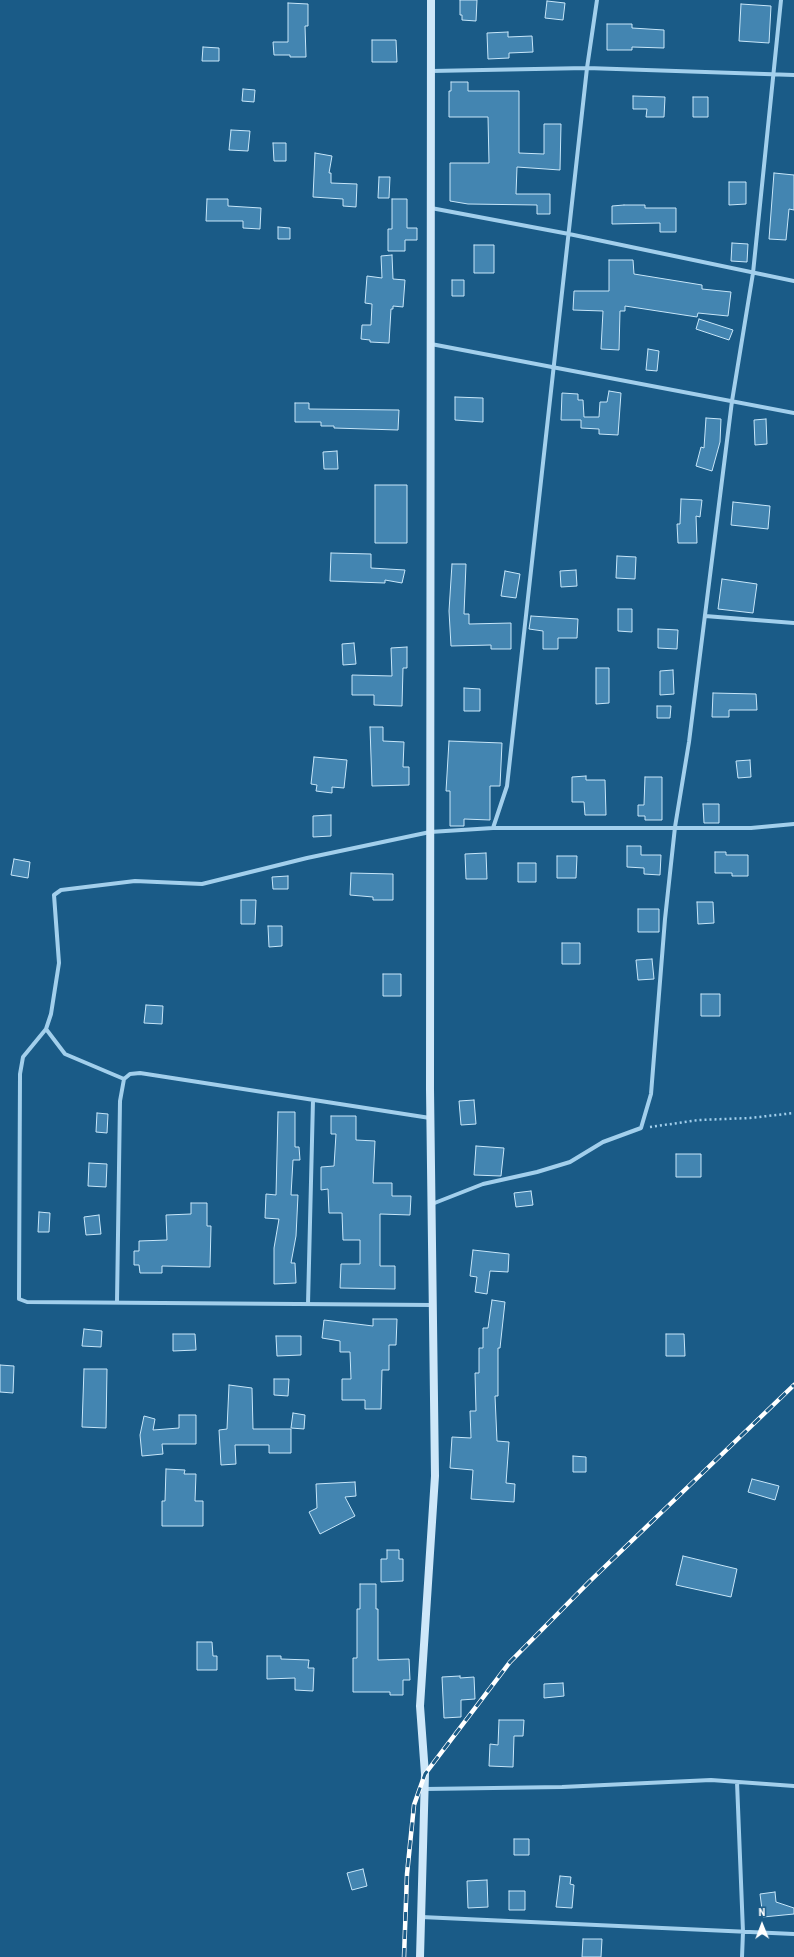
<!DOCTYPE html>
<style>
body{margin:0}
#map{position:relative;width:794px;height:1957px;overflow:hidden;background:#1a5b87;font-family:"Roboto Condensed",sans-serif}
canvas{display:block}
.north{position:absolute;left:742px;top:1905px;width:40px;height:40px;-webkit-text-stroke:3px #1a5b87;paint-order:stroke;rotate:359deg;font-size:11px;font-weight:700;line-height:16px;text-align:center;color:#fff}
.north::after{content:'';display:block;margin:auto;width:14px;height:18px;background:#fff;clip-path:polygon(50% 0,100% 100%,50% 72%,0 100%)}
</style>
<div id="map">
<canvas width="794" height="1957"></canvas>
<div class="north">N</div>
</div>
<script>
const c = document.querySelector('canvas').getContext('2d');
c.lineJoin = 'round';
function paint(path, color) { c.fillStyle = color; c.fill(path, 'evenodd'); }
const shape = rows => new Path2D(rows.map(r => 'M' + r).join(''));
function trace(path, color, width, dash) { c.strokeStyle = color; c.lineWidth = width; c.lineCap = dash ? 'butt' : 'round'; c.setLineDash(dash || []); c.stroke(path); }
const building = shape([
 [460,0,477,0,476,21,462,20,462,15,460,15,460,0],
 [547,1,565,3,563,20,545,18,547,1],
 [288,3,308,4,308,26,305,26,306,57,290,57,290,55,274,55,273,42,288,42,288,3],
 [741,4,771,6,769,43,739,41,741,4],
 [607,24,632,24,632,28,664,30,664,48,632,47,632,50,607,50,607,24],
 [508,32,508,37,532,36,533,52,509,53,509,58,488,59,487,33,508,32],
 [372,40,396,40,397,62,372,62,372,40],
 [203,47,219,48,219,61,202,61,203,47],
 [451,82,468,82,468,91,519,91,519,153,544,154,544,124,561,124,560,170,517,167,516,194,550,194,550,214,537,214,537,205,468,204,450,201,450,163,489,163,488,117,449,117,449,91,451,91,451,82],
 [243,89,255,90,254,102,242,101,243,89],
 [633,96,665,97,664,117,646,117,647,109,633,109,633,96],
 [693,97,708,97,708,117,693,117,693,97],
 [231,130,250,131,248,151,229,150,231,130],
 [273,143,286,143,286,161,274,161,273,143],
 [315,153,332,156,329,173,331,173,331,183,357,184,356,207,343,206,343,199,313,197,315,153],
 [774,173,794,175,794,210,789,209,786,240,769,239,774,173],
 [379,177,390,177,389,198,378,198,379,177],
 [729,182,746,182,746,204,729,205,729,182],
 [207,199,228,199,228,206,261,208,260,229,243,228,243,221,206,221,207,199],
 [392,199,407,199,407,228,417,228,417,240,405,240,405,251,388,251,388,229,392,229,392,199],
 [624,205,645,205,645,208,676,208,676,232,660,232,660,223,612,224,612,206,624,205],
 [278,227,290,228,290,239,278,239,278,227],
 [732,243,748,244,747,262,731,261,732,243],
 [474,245,494,245,494,273,474,273,474,245],
 [392,255,393,279,405,280,403,307,393,306,393,309,391,309,389,343,370,342,370,340,361,339,362,325,371,325,372,304,365,303,367,276,382,278,381,256,392,255],
 [609,260,633,260,634,274,702,285,702,289,731,292,728,316,698,313,697,317,625,306,625,311,620,311,619,350,601,349,603,311,573,310,574,291,609,291,609,260],
 [452,280,464,280,464,296,452,296,452,280],
 [699,319,733,330,729,340,696,329,699,319],
 [648,349,659,351,657,371,646,370,648,349],
 [609,391,621,393,618,435,599,434,599,429,581,428,581,420,561,420,562,393,578,394,578,400,583,400,584,417,599,417,600,402,607,402,609,391],
 [455,397,483,398,483,422,455,420,455,397],
 [295,403,309,403,309,409,399,410,398,430,334,428,334,426,321,426,321,422,295,422,295,403],
 [706,418,721,419,720,442,712,471,696,466,701,447,704,448,706,418],
 [766,419,767,444,755,445,754,420,766,419],
 [337,451,338,469,324,469,323,452,337,451],
 [375,485,407,485,407,543,375,543,375,485],
 [681,499,702,500,700,517,696,516,697,543,678,543,677,524,680,524,681,499],
 [733,502,770,506,768,529,731,525,733,502],
 [331,553,371,554,371,568,405,570,402,583,385,580,385,583,330,581,331,553],
 [617,556,636,557,635,579,616,578,617,556],
 [452,564,466,564,464,614,469,614,469,624,511,623,511,649,491,649,491,645,451,646,449,611,452,564],
 [576,570,577,586,561,587,560,571,576,570],
 [505,571,520,574,516,598,501,596,505,571],
 [722,579,757,584,753,613,718,609,722,579],
 [618,609,632,609,632,632,618,631,618,609],
 [531,616,578,619,577,638,558,638,558,649,543,649,543,631,529,629,531,616],
 [658,629,678,630,677,649,658,648,658,629],
 [354,643,356,664,343,665,342,644,354,643],
 [407,647,407,668,403,668,402,706,374,705,374,695,352,695,352,675,392,676,391,648,407,647],
 [596,668,609,668,609,703,596,704,596,668],
 [673,670,674,694,660,695,660,671,673,670],
 [464,688,480,689,480,711,464,711,464,688],
 [713,693,756,694,757,710,729,710,729,717,712,717,713,693],
 [657,706,671,706,670,718,657,718,657,706],
 [370,727,383,727,383,741,404,742,403,767,409,767,409,785,372,786,370,727],
 [449,741,502,743,500,786,490,786,490,820,464,819,464,826,450,826,450,791,446,791,449,741],
 [314,757,347,760,344,788,332,787,332,793,316,791,317,785,311,784,314,757],
 [750,760,751,777,738,778,736,761,750,760],
 [586,776,586,780,605,780,606,815,585,815,584,802,572,802,572,777,586,776],
 [645,777,662,777,662,820,645,820,645,816,638,816,638,805,644,805,645,777],
 [703,804,719,804,719,823,704,823,703,804],
 [331,815,331,836,313,837,313,816,331,815],
 [627,846,641,846,641,855,661,855,660,875,644,874,644,868,627,867,627,846],
 [715,852,726,852,726,855,748,855,748,876,732,876,732,873,715,873,715,852],
 [486,853,487,879,466,879,465,854,486,853],
 [557,856,577,856,576,878,557,878,557,856],
 [14,859,30,862,28,878,11,875,14,859],
 [518,863,536,863,536,882,518,882,518,863],
 [351,873,393,874,393,900,373,900,373,897,350,895,351,873],
 [288,876,288,889,273,889,272,877,288,876],
 [241,900,256,900,255,924,241,924,241,900],
 [697,902,713,902,714,923,698,924,697,902],
 [638,909,659,909,659,932,638,932,638,909],
 [268,926,282,926,282,946,269,947,268,926],
 [562,943,580,943,580,964,562,964,562,943],
 [652,959,654,979,638,980,636,960,652,959],
 [383,974,401,974,401,996,383,996,383,974],
 [701,994,720,994,720,1016,701,1016,701,994],
 [146,1005,163,1006,162,1024,144,1023,146,1005],
 [474,1100,476,1124,461,1125,459,1101,474,1100],
 [278,1112,295,1112,295,1147,299,1147,300,1160,293,1160,291,1195,298,1195,296,1236,291,1263,295,1263,296,1283,274,1284,274,1248,279,1219,265,1218,266,1194,276,1195,278,1112],
 [97,1113,108,1114,107,1133,96,1132,97,1113],
 [331,1116,356,1116,356,1140,375,1141,373,1183,392,1183,392,1196,411,1196,410,1215,380,1214,380,1266,395,1266,395,1289,340,1288,341,1264,360,1264,360,1240,343,1240,342,1213,329,1213,328,1189,321,1190,321,1167,334,1166,336,1134,331,1134,331,1116],
 [476,1146,504,1148,501,1176,474,1175,476,1146],
 [676,1154,701,1154,701,1177,676,1177,676,1154],
 [89,1163,107,1164,106,1187,88,1186,89,1163],
 [531,1191,533,1205,516,1207,514,1193,531,1191],
 [191,1203,207,1203,207,1226,211,1226,210,1267,162,1266,162,1273,140,1273,139,1265,134,1265,134,1251,139,1251,139,1241,167,1240,166,1215,191,1214,191,1203],
 [39,1212,50,1213,49,1232,38,1232,39,1212],
 [99,1215,101,1234,86,1235,84,1217,99,1215],
 [473,1250,509,1254,508,1272,490,1271,487,1294,475,1292,477,1277,470,1276,473,1250],
 [492,1300,505,1302,500,1348,498,1348,498,1396,495,1396,497,1441,509,1442,506,1483,515,1484,514,1502,471,1499,473,1470,450,1468,452,1437,471,1438,470,1411,476,1411,475,1373,479,1373,479,1348,483,1348,483,1328,488,1328,492,1300],
 [373,1319,397,1319,396,1345,389,1345,389,1370,382,1370,381,1409,365,1409,365,1400,342,1400,342,1379,351,1379,350,1352,340,1352,340,1341,322,1338,324,1320,373,1326,373,1319],
 [84,1329,102,1331,101,1347,82,1346,84,1329],
 [173,1334,195,1334,196,1350,173,1351,173,1334],
 [666,1334,684,1334,685,1356,666,1356,666,1334],
 [276,1336,301,1336,301,1355,277,1356,276,1336],
 [0,1365,14,1366,13,1393,0,1392,0,1365],
 [84,1369,107,1369,106,1428,82,1427,84,1369],
 [274,1379,289,1379,288,1396,274,1395,274,1379],
 [229,1385,252,1388,253,1429,291,1429,291,1453,269,1453,269,1445,235,1445,236,1464,221,1465,219,1430,227,1429,229,1385],
 [293,1413,305,1415,304,1429,291,1428,293,1413],
 [179,1415,196,1415,196,1444,162,1444,163,1454,142,1456,140,1435,144,1416,155,1419,153,1430,179,1428,179,1415],
 [573,1456,586,1457,586,1472,573,1472,573,1456],
 [166,1469,185,1470,184,1474,196,1474,195,1501,203,1501,203,1526,162,1526,162,1501,165,1501,166,1469],
 [752,1479,779,1486,775,1500,748,1492,752,1479],
 [355,1482,356,1496,345,1497,355,1516,320,1534,309,1512,317,1508,316,1484,355,1482],
 [387,1550,399,1550,399,1559,403,1559,403,1581,381,1582,381,1559,387,1559,387,1550],
 [683,1556,737,1569,731,1597,676,1585,683,1556],
 [360,1584,376,1584,376,1609,378,1609,378,1660,409,1659,410,1680,403,1680,403,1695,390,1695,390,1692,353,1692,353,1658,357,1658,357,1609,360,1609,360,1584],
 [197,1642,212,1642,213,1656,217,1656,217,1670,197,1670,197,1642],
 [267,1656,281,1656,281,1659,309,1660,308,1668,314,1668,313,1691,295,1690,295,1678,267,1679,267,1656],
 [460,1676,460,1678,474,1677,475,1699,461,1700,461,1717,444,1718,442,1677,460,1676],
 [563,1683,564,1696,544,1698,544,1684,563,1683],
 [499,1720,524,1720,523,1736,514,1736,513,1767,489,1766,490,1744,498,1745,499,1720],
 [514,1839,529,1839,529,1855,514,1855,514,1839],
 [363,1869,367,1886,352,1890,347,1873,363,1869],
 [560,1876,571,1877,570,1884,574,1885,572,1908,556,1907,560,1876],
 [487,1880,488,1907,468,1908,467,1881,487,1880],
 [509,1891,525,1891,525,1910,509,1910,509,1891],
 [775,1892,776,1902,794,1908,794,1914,763,1917,760,1894,775,1892],
 [583,1939,602,1939,601,1957,582,1957,583,1939]
]);
const path = shape([
 [650,1127,699,1120,750,1118,794,1113]
]);
const street = shape([
 [431,71,587,68,794,75],
 [431,208,569,234,794,281],
 [431,344,794,413],
 [705,616,794,623],
 [493,828,507,786,587,68,597,0],
 [46,1029,65,1054,124,1079],
 [432,1204,483,1184,537,1172,570,1162,603,1142,641,1128,651,1094,665,919,675,827,689,742,732,401,753,273,781,0],
 [117,1302,120,1101,124,1079,130,1074,140,1073,430,1118],
 [308,1304,313,1100],
 [432,1305,27,1302,19,1299,20,1074,23,1057,46,1029,51,1014,59,963,54,895,61,890,135,881,202,884,307,858,430,832,493,828,751,828,794,824],
 [737,1782,743,1932,742,1957],
 [425,1789,562,1787,711,1780,794,1786],
 [421,1917,794,1934]
]);
const secondary = shape([
 [420,1957,425,1774,420,1706,435,1476,430,1089,431,0]
]);
const rail = shape([
 [404,1957,407,1874,414,1805,425,1774,510,1662,590,1581,794,1385]
]);
paint(building, '#4385b1');
trace(building, '#c7e6f9', 1);
trace(path, '#a2cfec', 2.5, [2, 3]);
trace(street, '#a2cfec', 4);
trace(secondary, '#cee7f9', 8);
trace(rail, '#fff', 4.5);
trace(rail, '#1a5b87', 3, [9]);
</script>
